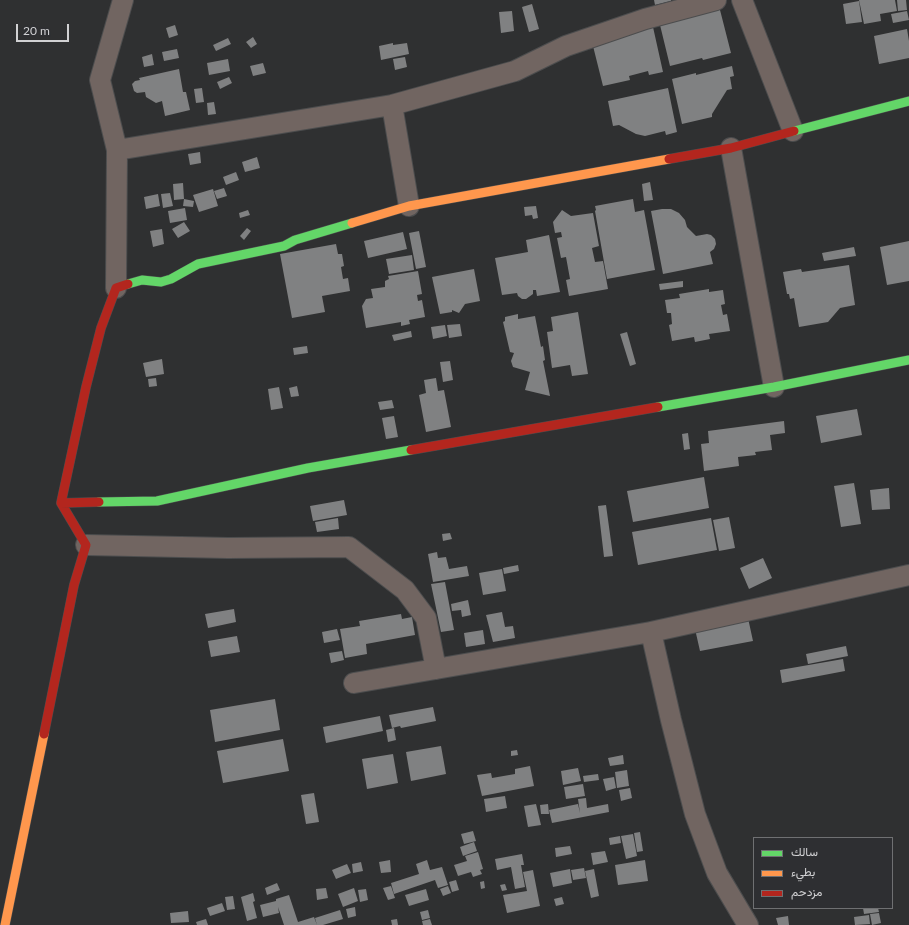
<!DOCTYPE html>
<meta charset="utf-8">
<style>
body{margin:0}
#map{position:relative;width:909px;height:925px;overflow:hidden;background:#2f3031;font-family:Lato,Vazirmatn,sans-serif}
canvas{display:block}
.legend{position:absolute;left:753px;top:837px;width:140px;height:72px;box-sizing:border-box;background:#2e2f32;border:1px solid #6f7072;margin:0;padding:5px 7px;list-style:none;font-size:12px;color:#d1d1d3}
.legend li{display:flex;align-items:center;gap:8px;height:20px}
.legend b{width:20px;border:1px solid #6f7072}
.scale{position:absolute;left:16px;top:24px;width:53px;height:18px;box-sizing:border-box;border:2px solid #d1d1d3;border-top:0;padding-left:5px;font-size:12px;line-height:14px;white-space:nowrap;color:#d1d1d3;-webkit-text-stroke:3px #2e2f32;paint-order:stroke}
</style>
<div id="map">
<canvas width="909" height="925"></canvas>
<ul class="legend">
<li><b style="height:5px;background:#63d668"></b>سالك</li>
<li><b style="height:5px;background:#ff974d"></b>بطيء</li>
<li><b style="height:5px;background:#b3261e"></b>مزدحم</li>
</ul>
<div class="scale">20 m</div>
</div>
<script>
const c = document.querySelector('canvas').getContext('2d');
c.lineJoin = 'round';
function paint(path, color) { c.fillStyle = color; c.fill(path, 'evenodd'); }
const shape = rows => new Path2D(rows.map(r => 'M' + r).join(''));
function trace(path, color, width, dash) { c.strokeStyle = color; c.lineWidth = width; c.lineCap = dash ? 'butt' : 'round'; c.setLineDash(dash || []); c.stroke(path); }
const building = shape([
 [654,0,671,0,671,1,655,5],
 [859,0,895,0,897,11,880,14,881,21,864,24],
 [897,0,906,0,907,10,898,11],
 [859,1,862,22,846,24,843,4],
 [532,4,539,29,529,32,522,7],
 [719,6,731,53,703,60,702,58,670,66,660,25],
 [512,11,514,31,501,33,499,12],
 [907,11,909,20,893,23,891,14],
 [175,25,178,35,169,38,166,28],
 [653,27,663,72,649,75,648,71,629,76,630,80,603,86,592,42],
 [907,29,909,41,909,58,879,64,874,36],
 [253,37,257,44,251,48,246,42],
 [228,38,231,44,216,51,213,45],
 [393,43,393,45,407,43,409,54,381,60,379,46],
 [177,49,179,58,164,61,162,52],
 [152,54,154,65,144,67,142,57],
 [405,57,407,67,395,70,393,59],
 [228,59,230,71,209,75,207,63],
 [263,63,266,73,253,76,250,66],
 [732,66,734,76,730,77,732,89,727,90,712,114,712,117,682,124,672,79,696,73,696,75],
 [179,69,183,92,186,92,190,110,165,116,162,101,156,103,146,97,145,92,137,93,134,91,132,84,135,81,140,80,139,78],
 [229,77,232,83,220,89,217,82],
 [202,88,204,102,196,103,194,89],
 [668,88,677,132,666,135,665,131,645,136,636,134,619,125,613,126,608,101],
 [214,102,216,114,208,115,207,103],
 [200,152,201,163,190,165,188,154],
 [257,157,260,168,245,172,242,162],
 [236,172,239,180,226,185,223,177],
 [650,182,653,200,644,201,642,184],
 [183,183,184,199,174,200,173,184],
 [224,188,227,196,217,199,214,191],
 [213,189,218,206,199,212,193,195],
 [170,193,173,206,163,208,161,194],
 [158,194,160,206,146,209,144,197],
 [184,199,194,201,193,207,183,206],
 [633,199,635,212,644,210,655,270,607,279,595,211,596,210,595,206],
 [536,206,538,218,533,219,532,215,525,216,524,207],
 [185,208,187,220,170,223,168,211],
 [662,209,671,209,679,213,685,220,687,227,696,236,707,234,711,235,715,239,716,244,714,249,710,252,713,264,663,274,651,211],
 [248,210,250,215,240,218,239,213],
 [562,210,571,216,593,213,599,246,592,248,595,262,603,261,608,289,569,296,566,280,570,279,566,257,561,258,557,238,562,237,561,232,555,233,553,222],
 [184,222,190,231,178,238,172,229],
 [247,228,251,231,244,240,240,236],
 [162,229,164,244,153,247,150,231],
 [419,231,426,267,416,269,409,233],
 [403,232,407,249,368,258,364,241],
 [549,235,560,292,537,296,536,290,533,290,533,294,526,299,522,299,518,296,517,293,502,295,495,258,528,252,526,240],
 [909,241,909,281,887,285,880,247],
 [336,244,338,254,342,254,344,266,341,267,343,279,348,278,350,291,322,296,325,312,292,318,280,254],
 [854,247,856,256,824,261,822,253],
 [412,255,414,270,389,274,386,259],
 [849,265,855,305,840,308,828,322,799,327,794,298,790,299,789,294,787,294,783,272,801,269,802,272],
 [474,269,480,301,465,304,459,313,452,310,452,312,440,314,432,277],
 [418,271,422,294,417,295,418,301,422,300,425,317,409,320,410,324,401,326,401,322,366,328,362,306,366,299,373,298,371,289,385,287,385,281,389,279,388,276],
 [683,281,683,287,660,290,659,284],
 [709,289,709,292,723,290,725,304,721,305,723,315,727,314,730,331,709,334,710,339,695,342,694,337,672,341,669,325,672,324,671,313,667,313,665,300,680,298,679,294],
 [578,312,588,374,572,376,570,365,552,368,547,332,553,331,551,317],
 [518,314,518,319,535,316,541,347,543,346,545,360,543,361,550,396,525,390,530,372,513,367,511,361,514,353,510,352,503,322,505,321,505,317],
 [460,324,462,336,449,338,447,325],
 [445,325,447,336,433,339,431,327],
 [411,331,412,337,394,341,392,335],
 [627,332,636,364,630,366,620,334],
 [307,346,308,353,294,355,293,348],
 [162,359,164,374,146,377,143,363],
 [450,361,453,380,443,382,440,362],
 [156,378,157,386,149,387,148,379],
 [436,378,438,391,444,390,451,427,426,432,419,395,426,393,424,380],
 [297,386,299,396,291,397,289,388],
 [279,387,283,408,271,410,268,389],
 [392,400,394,408,380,410,378,402],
 [857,409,862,435,821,443,816,416],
 [394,416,398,437,386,439,382,418],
 [784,421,785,433,770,435,772,450,755,452,756,455,738,457,739,466,704,471,701,444,709,443,708,431],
 [688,433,690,449,684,450,682,434],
 [704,477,709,508,633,522,627,491],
 [854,483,861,524,841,527,834,486],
 [889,488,890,509,872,510,870,490],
 [344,500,347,515,313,521,310,506],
 [606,505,613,556,604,557,598,506],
 [729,517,735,548,719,551,713,520],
 [338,518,339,529,317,532,315,522],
 [711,518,717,550,638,565,632,532],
 [450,533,452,539,443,541,442,534],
 [437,552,438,558,446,557,449,569,467,566,469,576,433,582,428,554],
 [763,558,772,578,749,589,740,568],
 [518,565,519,571,504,574,503,568],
 [502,569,506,591,483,595,479,573],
 [445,582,454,630,441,632,431,584],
 [468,600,471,615,462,617,461,610,452,611,451,604],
 [234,609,236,622,208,628,205,614],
 [502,612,505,627,513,626,515,638,493,642,486,615],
 [401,614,402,619,412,617,415,635,366,644,367,654,345,658,340,629,360,626,359,621],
 [748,618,753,641,700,651,695,629],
 [337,629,340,640,324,643,322,632],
 [483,630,485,644,466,647,464,633],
 [237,636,240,652,211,657,208,641],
 [846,646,848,656,808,664,806,654],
 [342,651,344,660,331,663,329,653],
 [843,659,845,671,782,683,780,670],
 [275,699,280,730,215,742,210,710],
 [433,707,436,721,401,728,400,726,392,728,389,715],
 [380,716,383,731,326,743,323,727],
 [394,728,396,740,388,742,386,730],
 [283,739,289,771,223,783,217,751],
 [441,746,446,774,411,781,406,752],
 [517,750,518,755,511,756,511,751],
 [393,754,398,783,367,789,362,759],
 [623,755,624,764,610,766,608,758],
 [530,766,534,786,482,796,477,775,491,773,492,778,515,774,515,769],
 [578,768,581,781,563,785,561,771],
 [627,770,629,786,617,788,615,772],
 [598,774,599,780,584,782,583,776],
 [614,777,616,788,606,791,603,779],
 [583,784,585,796,566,799,564,787],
 [630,788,632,798,621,801,619,790],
 [314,793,319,822,306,824,301,795],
 [505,796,507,808,486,812,484,799],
 [586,798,587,808,608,804,609,812,552,823,549,810,578,804,580,813,578,799],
 [536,804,541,825,528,827,524,806],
 [548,804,549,814,541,814,540,805],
 [473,831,476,841,464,844,461,834],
 [640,832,643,851,637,852,634,833],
 [633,834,637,856,626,859,621,836],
 [620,836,621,843,610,845,609,838],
 [474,842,477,851,463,856,460,847],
 [570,846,572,854,556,857,555,848],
 [605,851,608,862,593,865,591,853],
 [478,852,483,869,480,870,482,874,473,877,471,872,458,876,454,865,467,861,465,856],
 [522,854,524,865,521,865,525,887,515,889,511,867,497,870,495,859],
 [390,860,391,872,381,873,379,862],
 [427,860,430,870,442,867,448,885,438,888,435,880,394,894,391,883,419,874,416,864],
 [645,860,648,881,618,885,615,865],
 [361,862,363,871,353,873,352,864],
 [347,864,351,873,336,879,332,870],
 [584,868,586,878,573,880,571,870],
 [570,869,572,883,553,887,550,873],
 [594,869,599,896,591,898,585,871],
 [533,870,540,906,507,913,503,895,527,891,523,872],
 [456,880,459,890,452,892,449,882],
 [484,881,485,888,481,889,480,882],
 [277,883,280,890,267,895,265,888],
 [505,884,507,890,502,891,500,885],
 [391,886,395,898,388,900,383,888],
 [448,886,451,893,443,896,440,889],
 [326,888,328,898,317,900,316,889],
 [354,888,358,901,343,907,338,894],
 [366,889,368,900,360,902,358,890],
 [426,889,429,900,409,906,405,895],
 [253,893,255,901,253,902,257,918,247,921,241,897],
 [289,895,298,922,314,917,317,925,284,925,278,907,279,913,263,917,260,905,276,901,276,899],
 [233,896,235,909,227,910,225,897],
 [562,897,564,904,556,906,554,899],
 [222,903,225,911,210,916,207,908],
 [355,907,356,916,348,918,346,909],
 [863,908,878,908,879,912,864,914],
 [340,910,343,919,323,925,317,925,315,918],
 [428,910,430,918,422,920,420,912],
 [188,911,189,922,171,923,170,913],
 [879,913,881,923,872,925,870,914],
 [869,915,870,924,855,925,854,917],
 [788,916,789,925,778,925,776,918],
 [206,919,208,925,197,925,196,922],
 [397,919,398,925,392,925,391,920],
 [430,919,432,925,423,925,422,921]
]);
const street = shape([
 [742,0,793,131],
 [392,105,409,206],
 [731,148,774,387],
 [117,150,392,105,515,71,566,46,645,19,716,0],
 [116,288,117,150,100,80,123,0],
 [86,545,228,548,349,547,405,590,426,618,436,669],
 [651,632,671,720,695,814,717,873,748,925],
 [354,683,651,632,909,575]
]);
const fast = shape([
 [794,131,909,101],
 [128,284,142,280,161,282,171,279,198,264,284,246,295,240,352,223],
 [658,407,774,387,909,360],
 [99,502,157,501,308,468,411,450]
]);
const slow = shape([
 [352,223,409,206,669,159],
 [5,925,44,734]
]);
const jam = shape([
 [669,159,731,148,794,131],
 [411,450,658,407],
 [61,503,86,387,101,328,116,288,128,284],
 [44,734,74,585,86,545,61,503,99,502]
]);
paint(building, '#808182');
trace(street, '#4c4d4e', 22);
trace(fast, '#4c4d4e', 10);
trace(slow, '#4c4d4e', 10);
trace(jam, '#4c4d4e', 10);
trace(street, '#716561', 20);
trace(fast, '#63d668', 9);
trace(slow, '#ff974d', 9);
trace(jam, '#b3261e', 9);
</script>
